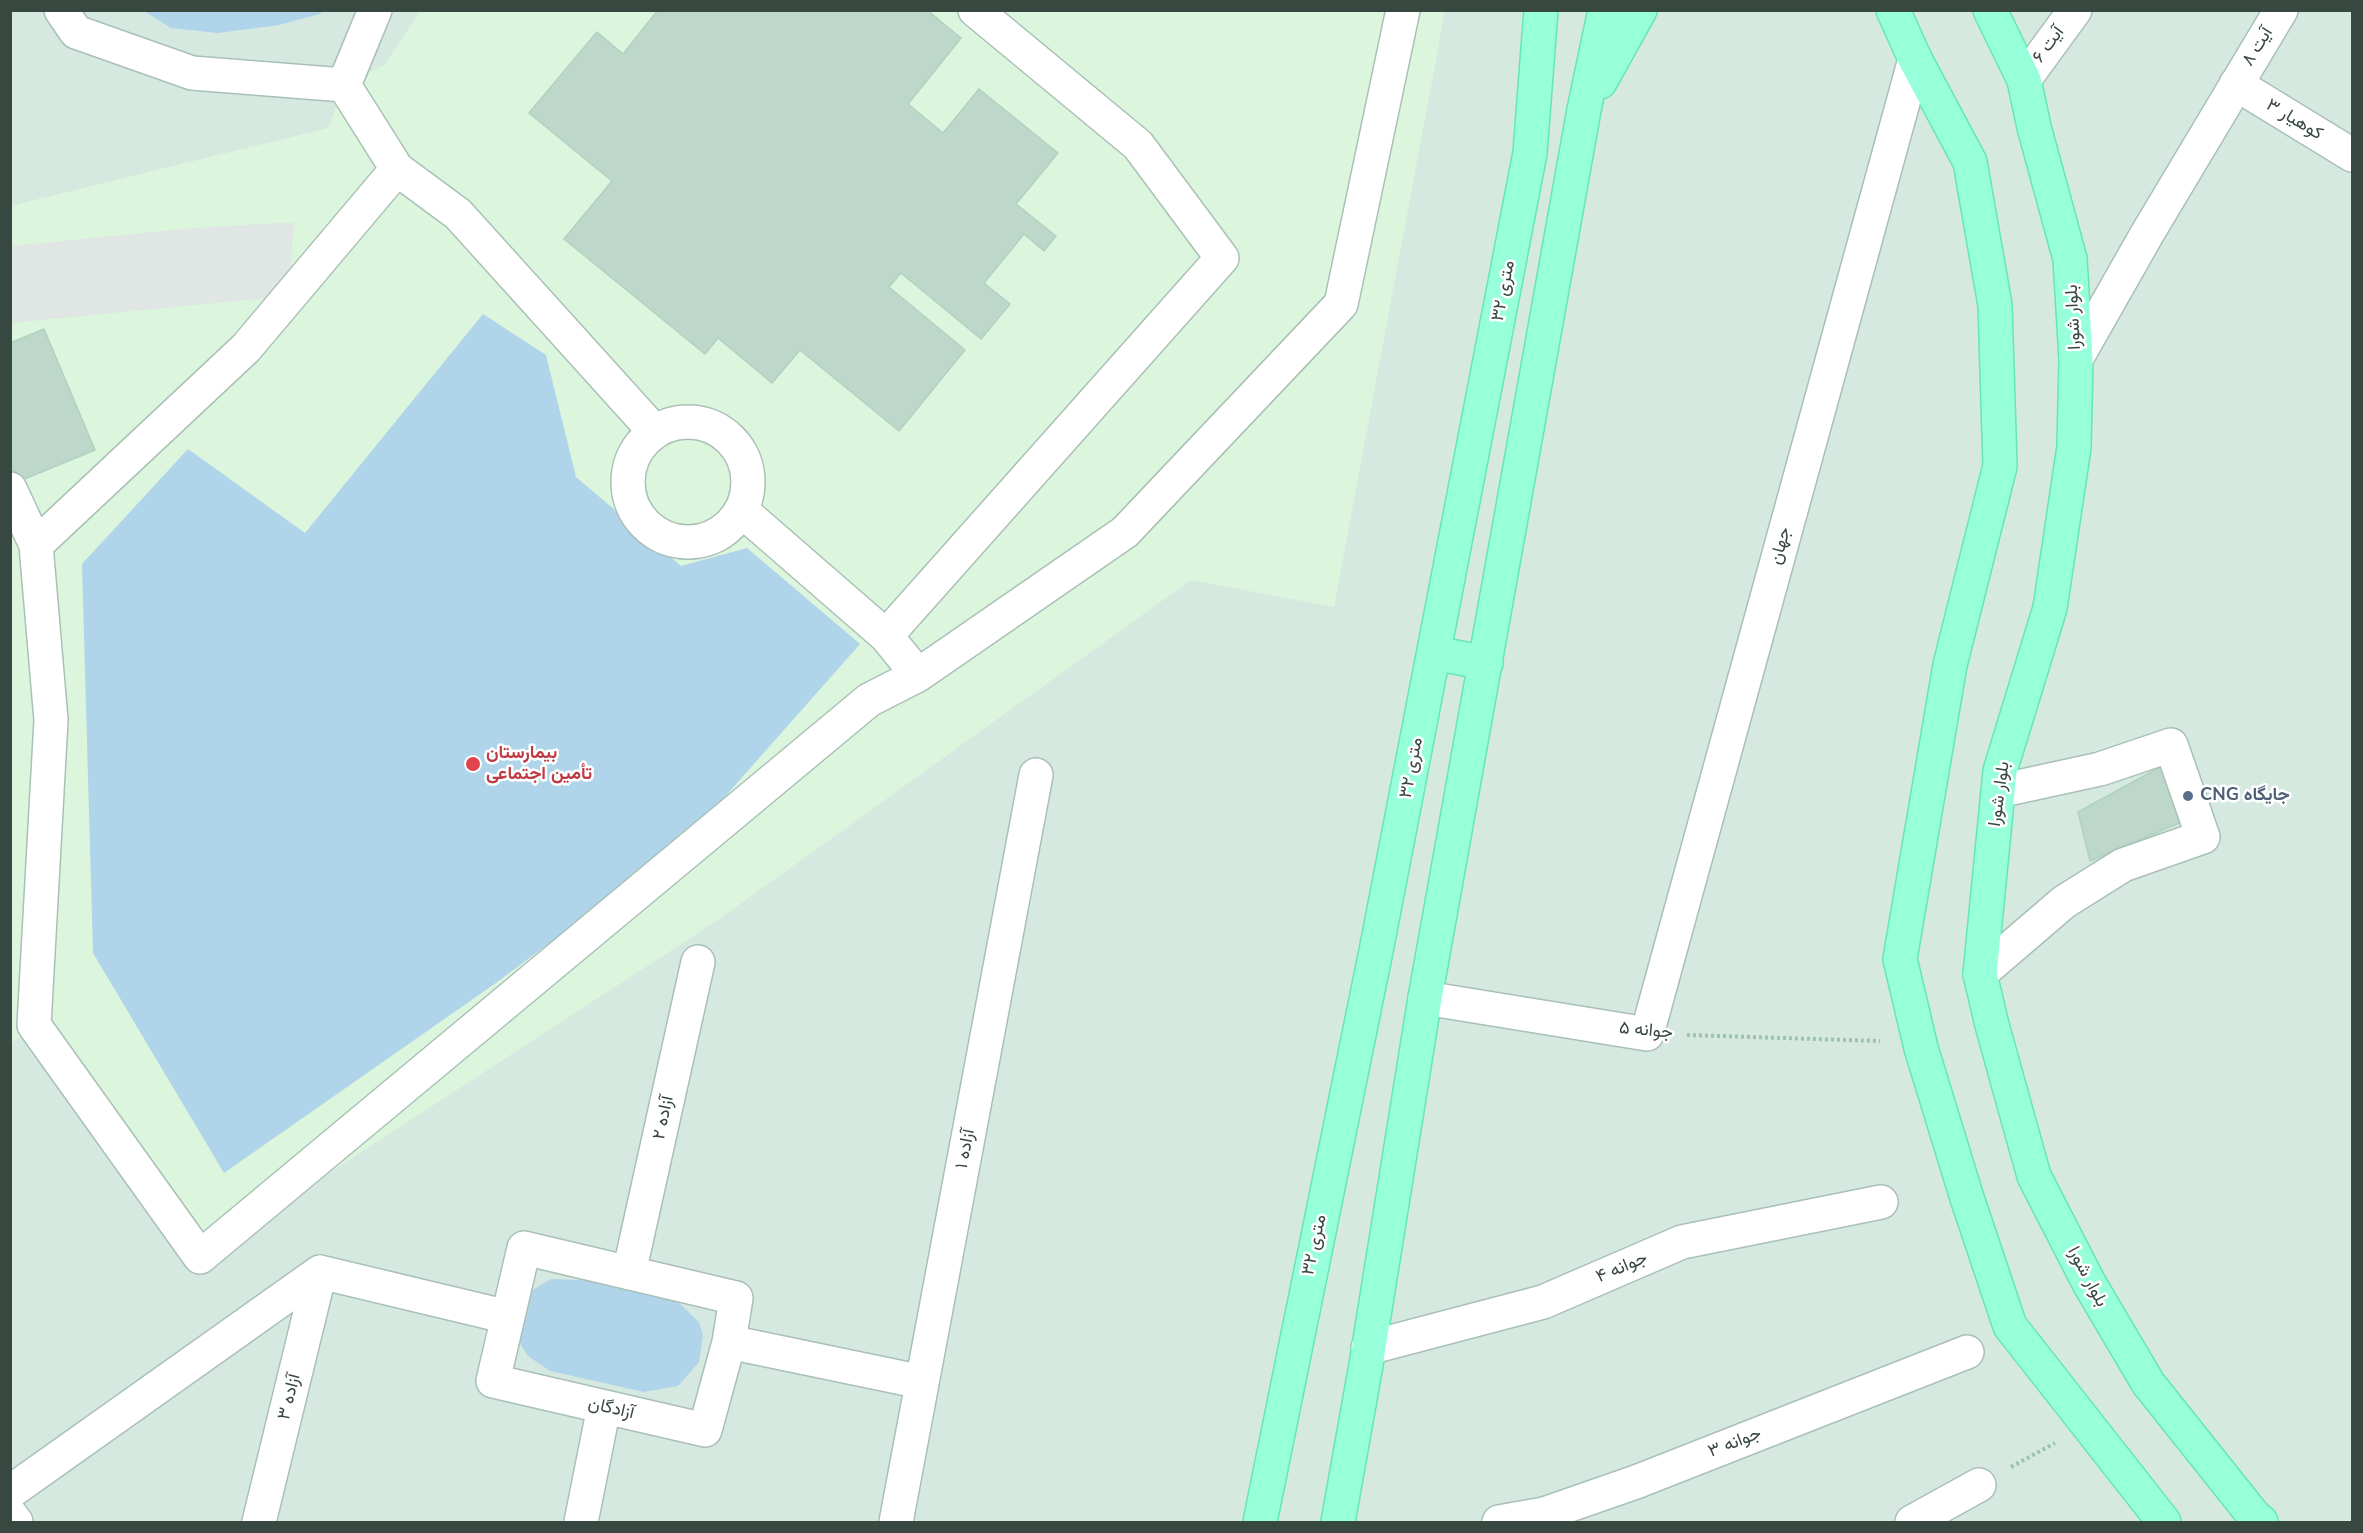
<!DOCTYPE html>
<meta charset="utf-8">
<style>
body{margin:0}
#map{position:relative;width:2363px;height:1533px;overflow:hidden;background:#e8f5f0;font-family:"Nunito Sans",sans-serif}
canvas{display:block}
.frame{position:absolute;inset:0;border:12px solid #374840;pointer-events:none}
</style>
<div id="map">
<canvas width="2363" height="1533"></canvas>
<div class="frame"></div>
</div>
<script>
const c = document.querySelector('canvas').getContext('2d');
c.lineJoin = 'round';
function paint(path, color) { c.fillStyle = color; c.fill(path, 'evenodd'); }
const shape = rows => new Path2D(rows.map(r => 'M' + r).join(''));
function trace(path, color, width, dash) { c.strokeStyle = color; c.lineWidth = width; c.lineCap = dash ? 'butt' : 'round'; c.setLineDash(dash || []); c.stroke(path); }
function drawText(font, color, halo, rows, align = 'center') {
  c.font = font + ' "Nunito Sans",Vazirmatn,sans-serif'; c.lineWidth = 5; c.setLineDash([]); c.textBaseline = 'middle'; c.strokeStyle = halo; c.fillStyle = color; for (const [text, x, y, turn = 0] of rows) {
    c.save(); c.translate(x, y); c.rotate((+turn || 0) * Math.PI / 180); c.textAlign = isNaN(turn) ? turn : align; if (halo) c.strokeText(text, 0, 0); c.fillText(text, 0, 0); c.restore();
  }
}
const residential = shape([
 [11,11,2352,11,2352,1522,11,1522]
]);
const medical = shape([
 [420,11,1445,11,1334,607,1191,580,718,920,200,1257,33,1025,11,1044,10,206,328,128,344,85,384,65]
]);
const green = shape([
 [144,11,323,11,320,14,279,25,218,33,171,28],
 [483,314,546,355,576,477,681,566,747,548,860,644,684,843,493,985,224,1173,93,953,82,564,188,449,305,533],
 [551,1279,584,1280,666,1297,679,1303,699,1322,703,1335,699,1362,678,1386,644,1392,550,1371,528,1356,516,1337,526,1294]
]);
const parking = shape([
 [294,222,288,296,11,323,11,246,194,228]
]);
const building = shape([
 [658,10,869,10,872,12,873,10,927,10,961,38,908,104,943,133,979,89,1058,153,1016,204,1056,236,1044,251,1024,234,984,283,1010,304,981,339,901,273,889,287,965,350,899,431,800,350,772,383,718,338,705,354,564,239,612,181,529,113,597,32,623,54,658,10],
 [44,329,95,450,10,485,10,343,44,329],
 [2164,765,2184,821,2090,861,2078,812,2164,765]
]);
const path = shape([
 [1687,1035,1880,1041],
 [2011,1467,2055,1443]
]);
const minor = shape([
 [61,10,76,32,192,73,344,85,375,10],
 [2024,80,2075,10],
 [2236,84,2352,155],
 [344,85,397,169,246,348,36,545,51,720,34,1025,200,1257,869,700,918,675,1125,532,1341,304,1403,10],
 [397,169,458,214,655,432],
 [2076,359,2147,234,2281,10],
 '628 482a60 60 0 1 1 120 0a60 60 0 1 1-120 0Z',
 [10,489,36,545],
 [741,510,886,636,918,675],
 [886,636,1222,258,1138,145,975,10],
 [1980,974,2064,902,2123,865,2203,837,2171,745,2100,769,1999,791],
 [1425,998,1647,1034,1915,59],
 [524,1248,736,1298,729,1342,705,1430,493,1381,524,1248],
 [320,1272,508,1317],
 [629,1273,698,962],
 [729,1342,922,1382],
 [1368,1348,1543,1302,1682,1242,1881,1202],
 [10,1492,320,1272],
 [10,1514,16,1522],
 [259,1522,320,1272],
 [581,1522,604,1407],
 [896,1522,1036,775],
 [1499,1522,1544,1514,1636,1482,1967,1352],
 [1912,1522,1979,1485]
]);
const major = shape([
 [1893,10,1915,59,1970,162,1995,305,2000,466,1950,665,1900,959,1921,1048,1967,1198,2010,1326,2164,1522],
 [1990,10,2024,80,2034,127,2070,259,2076,359,2074,447,2050,608,2000,771,1980,974,1992,1025,2034,1176,2089,1283,2148,1383,2254,1516,2261,1522],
 [1600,82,1640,10],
 [1434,653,1486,663],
 [1260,1522,1377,946,1530,153,1541,10],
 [1338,1522,1366,1365,1425,998,1584,110,1605,10]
]);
const markers = [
 [473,764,8,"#e0444e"],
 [2188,796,6,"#5c6f8a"]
];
const streetNames = [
 ["آیت ۶",2049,45,-54],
 ["آیت ۸",2258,47,-58],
 ["کوهیار ۳",2294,120,31],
 ["۳۲ متری",1504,291,-79],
 ["بلوار شورا",2074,317,-93],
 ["جهان",1781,546,-75],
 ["۳۲ متری",1412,768,-79],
 ["بلوار شورا",2000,794,-82],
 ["جوانه ۵",1646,1031,5],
 ["آزاده ۲",664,1118,-78],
 ["آزاده ۱",966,1149,-79],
 ["۳۲ متری",1315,1245,-78],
 ["جوانه ۴",1622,1268,-23],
 ["بلوار شورا",2087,1277,62],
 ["آزاده ۳",290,1397,-76],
 ["آزادگان",611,1409,13],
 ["جوانه ۳",1735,1443,-21]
];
const healthNames = [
 ["بیمارستان",486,754],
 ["تأمین اجتماعی",486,775]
];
const serviceNames = [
 ["CNG جایگاه",2200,796]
];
paint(residential, '#d6e9e1');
paint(medical, '#dcf5dd');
paint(green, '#b0d4ea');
paint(parking, '#e0e6e3');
paint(building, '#bdd7cb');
trace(building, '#b0d2c2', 1.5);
trace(minor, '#aac0b7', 36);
trace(major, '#64e7b5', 36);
trace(path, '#9bc3b2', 4, [3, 3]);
trace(minor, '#fff', 33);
trace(major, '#97ffd9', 33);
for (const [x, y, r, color] of markers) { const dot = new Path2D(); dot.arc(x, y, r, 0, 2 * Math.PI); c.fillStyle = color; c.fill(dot); trace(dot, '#fff', 2); }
drawText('18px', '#374840', '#fff', streetNames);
drawText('bold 18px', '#be3a42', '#fff', healthNames, 'left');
drawText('bold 18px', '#4e5e75', '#fff', serviceNames, 'left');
</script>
